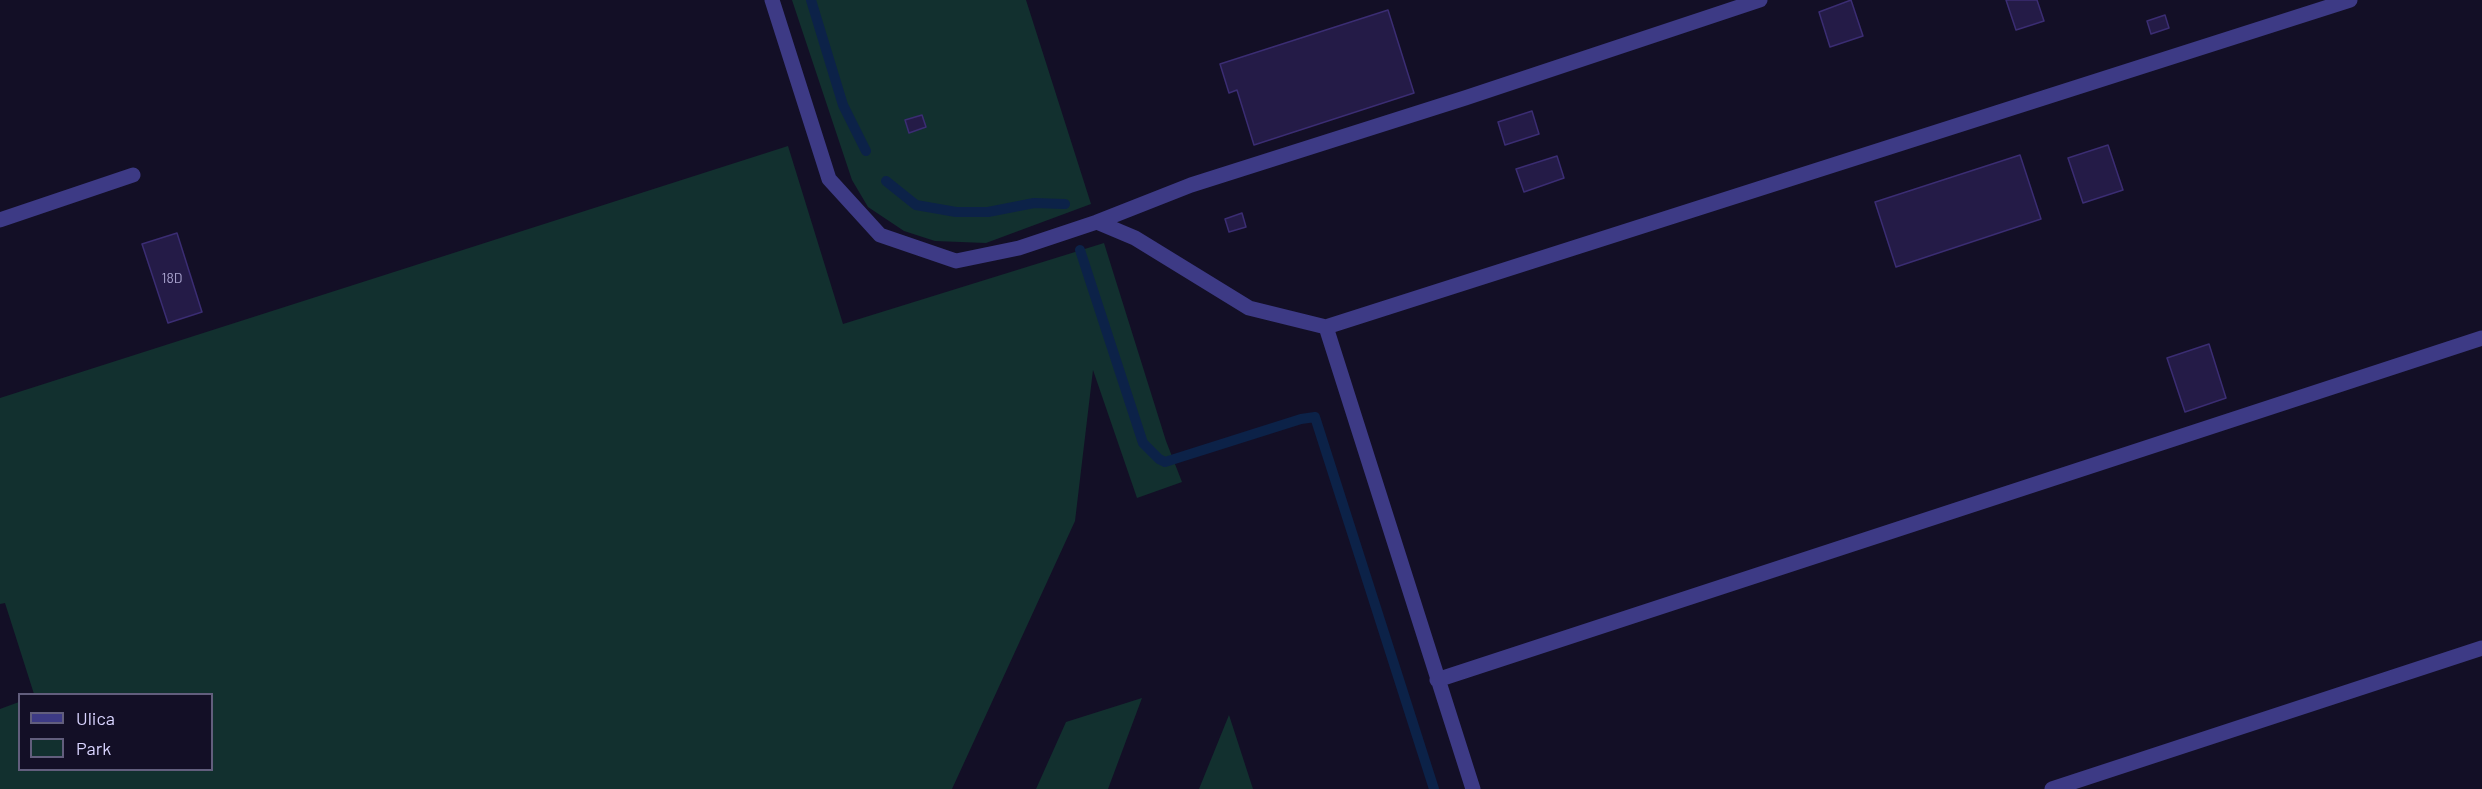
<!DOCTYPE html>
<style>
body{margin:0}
#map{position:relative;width:2482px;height:789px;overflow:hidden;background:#130f26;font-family:Barlow,sans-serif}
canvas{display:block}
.legend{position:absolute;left:18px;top:693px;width:195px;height:78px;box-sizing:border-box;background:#130f26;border:2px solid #625e7d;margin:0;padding:8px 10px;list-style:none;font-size:18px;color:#d9d4ff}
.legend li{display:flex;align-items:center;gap:12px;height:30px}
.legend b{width:30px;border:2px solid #625e7d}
</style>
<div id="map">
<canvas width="2482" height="789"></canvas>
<ul class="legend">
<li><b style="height:8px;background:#3d3a85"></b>Ulica</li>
<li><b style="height:16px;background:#12302f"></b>Park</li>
</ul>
</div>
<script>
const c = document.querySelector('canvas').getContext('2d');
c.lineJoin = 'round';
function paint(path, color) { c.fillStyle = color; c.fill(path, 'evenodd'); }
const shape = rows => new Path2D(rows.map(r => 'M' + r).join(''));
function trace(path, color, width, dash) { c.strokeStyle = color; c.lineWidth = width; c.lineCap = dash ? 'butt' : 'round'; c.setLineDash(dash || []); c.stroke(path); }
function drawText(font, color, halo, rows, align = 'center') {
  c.font = font + ' Barlow,sans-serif'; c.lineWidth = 4.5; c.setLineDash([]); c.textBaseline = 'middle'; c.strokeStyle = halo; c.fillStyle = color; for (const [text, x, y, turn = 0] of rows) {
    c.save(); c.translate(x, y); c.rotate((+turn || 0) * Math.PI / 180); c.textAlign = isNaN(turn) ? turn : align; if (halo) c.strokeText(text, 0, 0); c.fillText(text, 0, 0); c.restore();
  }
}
const green = shape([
 [792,0,1026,0,1091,204,986,243,935,241,904,231,868,207,852,180],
 [788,146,843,324,1104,243,1166,441,1182,482,1137,498,1093,370,1075,521,952,789,0,789,0,709,19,702,20,770,212,770,212,694,34,694,5,603,0,604,0,398],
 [1142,698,1108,789,1036,789,1066,722],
 [1229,715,1253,789,1199,789]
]);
const stream = shape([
 [811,0,843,105,866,151],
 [886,181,916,205,956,212,988,212,1034,203,1065,204],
 [1080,250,1143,443,1159,459,1165,462,1301,419,1315,417,1434,789]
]);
const building = shape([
 [1851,0,1863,36,1830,47,1819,12,1851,0],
 [2006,0,2037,0,2044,21,2016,30,2006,0],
 [1388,10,1414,93,1254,145,1237,90,1229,93,1220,64,1388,10],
 [2165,15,2169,28,2151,34,2147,21,2165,15],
 [1532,111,1539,134,1505,145,1498,122,1532,111],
 [922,115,926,127,909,133,905,120,922,115],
 [2108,145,2123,190,2083,203,2068,158,2108,145],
 [2020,155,2041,219,1896,267,1875,202,2020,155],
 [1557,156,1564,178,1524,192,1516,169,1557,156],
 [1242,213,1246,227,1229,232,1225,219,1242,213],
 [177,233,202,312,168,323,142,244,177,233],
 [2209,344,2226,398,2185,412,2167,358,2209,344]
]);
const minor = shape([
 [772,0,829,179,880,235,956,261,1019,248,1097,222,1191,185,1465,98,1760,0],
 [0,220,133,175],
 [1097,222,1135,238,1249,308,1326,327,2350,0],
 [1326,327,1473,789],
 [1437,680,2482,338],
 [2052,789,2482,648]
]);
const numberNames = [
 ["18D",172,278]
];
paint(green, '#12302f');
trace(stream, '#0c2248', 10);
paint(building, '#241b47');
trace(building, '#3b2d73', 1.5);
trace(minor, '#3d3a85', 15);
drawText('14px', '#aca6d1', null, numberNames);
</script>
